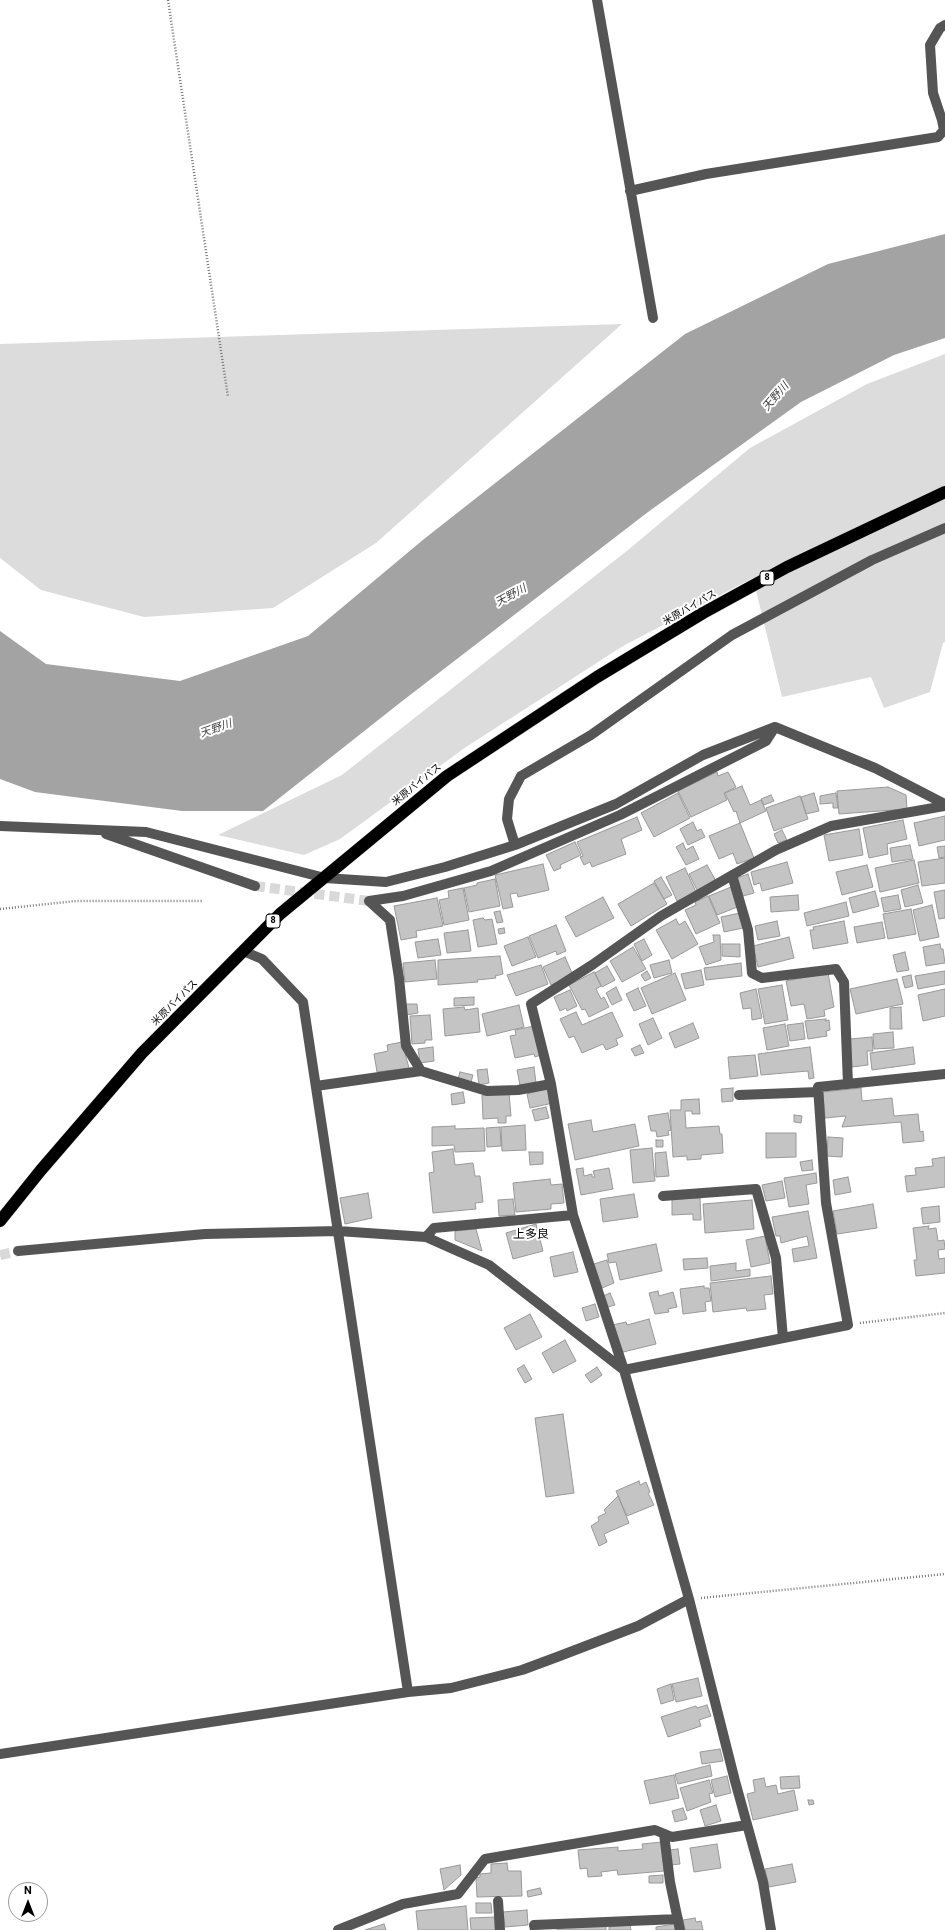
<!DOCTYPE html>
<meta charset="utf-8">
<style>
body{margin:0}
#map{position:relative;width:945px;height:1930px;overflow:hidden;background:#fff;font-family:Roboto,sans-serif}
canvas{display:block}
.north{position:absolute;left:8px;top:1882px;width:40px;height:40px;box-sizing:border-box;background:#fff;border:1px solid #999;border-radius:50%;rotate:0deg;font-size:11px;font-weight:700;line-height:16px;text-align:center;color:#000}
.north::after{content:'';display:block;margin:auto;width:14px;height:18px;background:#000;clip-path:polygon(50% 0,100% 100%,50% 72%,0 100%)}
</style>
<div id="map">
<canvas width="945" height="1930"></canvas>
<div class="north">N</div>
</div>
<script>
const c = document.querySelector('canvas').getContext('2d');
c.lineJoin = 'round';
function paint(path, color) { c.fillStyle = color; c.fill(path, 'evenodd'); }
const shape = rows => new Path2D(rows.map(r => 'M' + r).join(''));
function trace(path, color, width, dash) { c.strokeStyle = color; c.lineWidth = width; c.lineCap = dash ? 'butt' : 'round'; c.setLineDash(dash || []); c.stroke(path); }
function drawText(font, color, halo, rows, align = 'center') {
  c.font = font + ' Roboto,"Noto Sans JP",sans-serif'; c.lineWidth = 4; c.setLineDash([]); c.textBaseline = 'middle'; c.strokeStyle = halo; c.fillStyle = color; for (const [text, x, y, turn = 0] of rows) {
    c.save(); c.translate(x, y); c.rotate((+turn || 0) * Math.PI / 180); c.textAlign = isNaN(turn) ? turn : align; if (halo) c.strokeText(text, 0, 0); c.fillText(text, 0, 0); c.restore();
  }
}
const green = shape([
 [622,324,376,543,273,608,144,617,41,590,0,558,0,344],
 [945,354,945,642,943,643,930,692,884,708,871,677,782,697,753,578,623,646,466,747,340,839,304,855,218,835,342,775,628,550,750,448,867,384]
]);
const water = shape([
 [945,234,945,338,894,355,801,402,648,512,401,702,263,811,182,811,35,792,0,779,0,631,46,664,180,681,308,636,424,539,685,334,828,264]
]);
const building = shape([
 [717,772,718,776,728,772,736,787,724,793,727,800,691,817,678,791,717,772],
 [742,786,750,805,761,800,766,811,740,823,736,811,734,812,725,793,742,786],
 [888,787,906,795,907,809,839,814,837,791,888,787],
 [678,793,690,818,654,837,641,813,678,793],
 [814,793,819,811,806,814,801,797,814,793],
 [836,793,838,808,833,808,833,803,820,804,820,796,836,793],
 [771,795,774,801,764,805,761,799,771,795],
 [800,796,808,819,774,831,766,808,800,796],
 [945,816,945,840,919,846,914,823,945,816],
 [637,817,642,830,621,839,626,854,592,867,590,862,584,865,580,857,583,856,577,842,637,817],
 [903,820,907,839,887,844,888,854,869,858,863,828,903,820],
 [693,822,697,831,701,829,705,837,688,845,680,829,693,822],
 [740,823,754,858,737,864,733,853,719,859,709,836,740,823],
 [859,829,863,855,829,861,824,835,859,829],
 [782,830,787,840,778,843,774,834,782,830],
 [575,842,581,855,560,865,561,868,554,871,546,855,575,842],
 [683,843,686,850,693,846,699,859,686,865,676,847,683,843],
 [910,845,913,859,892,862,890,848,910,845],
 [945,846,945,857,939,858,937,847,945,846],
 [945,858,945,883,922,886,918,862,945,858],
 [914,860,919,883,880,892,875,868,914,860],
 [787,862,793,883,762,891,760,883,754,885,751,872,787,862],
 [543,864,549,890,518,897,517,893,510,894,513,907,503,909,495,875,543,864],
 [707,865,716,881,697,890,689,874,707,865],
 [867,865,873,887,842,895,836,872,867,865],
 [685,868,696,892,677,901,666,877,685,868],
 [748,874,754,893,743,896,737,878,748,874],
 [661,877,672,895,664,899,654,881,661,877],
 [495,879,500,906,469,912,464,888,477,885,477,883,495,879],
 [654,883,667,904,631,926,618,904,654,883],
 [918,885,923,903,905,907,901,890,918,885],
 [731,887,740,906,717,915,709,896,731,887],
 [463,888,469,920,444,925,439,900,449,898,448,891,463,888],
 [945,890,945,918,939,919,934,892,945,890],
 [875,891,879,906,853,913,849,898,875,891],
 [798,895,799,910,771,912,770,897,798,895],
 [898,895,901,909,884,912,881,898,898,895],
 [708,896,720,923,696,934,685,910,696,905,695,902,708,896],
 [603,897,614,918,576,937,565,917,603,897],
 [437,898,443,926,416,931,417,937,401,940,394,906,437,898],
 [846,902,849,916,807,926,804,913,846,902],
 [932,905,939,937,920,941,913,910,932,905],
 [911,909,916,934,888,939,883,914,911,909],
 [500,911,503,922,497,923,494,912,500,911],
 [740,913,743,928,724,932,721,917,740,913],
 [483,918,485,920,492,919,497,944,478,947,473,920,483,918],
 [676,919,679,925,685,921,698,944,672,959,656,930,676,919],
 [777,921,780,936,758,940,755,926,777,921],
 [844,921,848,943,813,949,810,930,814,930,813,927,844,921],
 [882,922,885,938,857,943,854,927,882,922],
 [556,925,566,951,557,955,556,951,538,958,529,936,556,925],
 [504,928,505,933,499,934,498,929,504,928],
 [468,930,471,951,447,953,444,933,468,930],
 [713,935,720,935,721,960,706,965,699,947,714,942,713,935],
 [528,937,536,957,512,966,504,946,528,937],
 [789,937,794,958,758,967,753,946,789,937],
 [438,939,441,955,418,958,415,942,438,939],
 [644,939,652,955,642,961,634,944,644,939],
 [722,944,740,944,740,957,722,956,722,944],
 [940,944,941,949,943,949,945,963,926,966,923,947,940,944],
 [633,947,646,969,622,982,610,961,633,947],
 [905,952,909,970,897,972,893,955,905,952],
 [500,956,503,974,495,976,496,978,477,980,478,982,438,985,438,960,500,956],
 [565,957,573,975,551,985,543,967,565,957],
 [435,960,437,979,405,982,403,963,435,960],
 [669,960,672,973,654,978,650,965,669,960],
 [741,963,742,976,706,980,704,968,741,963],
 [541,965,548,984,516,996,507,975,541,965],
 [607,966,615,980,602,987,595,973,607,966],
 [701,970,704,985,685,989,681,974,701,970],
 [647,971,651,978,645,981,641,975,647,971],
 [945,971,945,984,918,989,915,976,945,971],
 [594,972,601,986,596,989,601,999,604,997,609,1007,589,1017,585,1009,582,1010,569,985,594,972],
 [675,973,686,1000,652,1014,641,988,675,973],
 [828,973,834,1007,824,1010,825,1016,807,1019,804,1004,791,1006,786,981,828,973],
 [911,975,913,986,905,988,902,977,911,975],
 [897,979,903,1004,856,1014,850,989,897,979],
 [782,985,788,1020,765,1024,758,989,782,985],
 [616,987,622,1000,612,1005,606,993,616,987],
 [638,988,646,1006,634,1011,626,994,638,988],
 [756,989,762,1018,752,1020,751,1008,743,1009,740,993,756,989],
 [945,989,945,1016,923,1021,918,995,945,989],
 [570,990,577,1006,567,1011,566,1008,560,1011,554,997,570,990],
 [474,997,474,1005,454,1006,454,998,474,997],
 [405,1004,417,1004,418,1013,406,1015,405,1004],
 [519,1005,524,1027,487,1036,482,1014,519,1005],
 [464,1007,465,1010,478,1008,480,1032,445,1036,443,1009,464,1007],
 [901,1007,902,1029,890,1029,890,1008,901,1007],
 [576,1012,582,1025,612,1012,623,1036,616,1039,618,1045,606,1050,603,1044,582,1053,574,1036,569,1038,560,1019,576,1012],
 [430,1015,432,1040,425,1040,425,1043,412,1044,410,1016,430,1015],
 [653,1018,662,1038,648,1045,639,1024,653,1018],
 [826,1019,825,1021,829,1020,830,1030,826,1031,827,1036,808,1039,805,1021,826,1019],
 [693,1023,699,1038,675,1048,669,1033,693,1023],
 [803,1023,805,1039,790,1041,787,1025,803,1023],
 [785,1024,789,1046,767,1050,763,1028,785,1024],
 [534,1026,541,1055,535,1057,534,1054,515,1058,510,1036,516,1035,515,1030,534,1026],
 [893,1032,894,1048,874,1049,873,1034,893,1032],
 [872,1037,873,1051,867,1051,868,1065,852,1067,850,1039,872,1037],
 [402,1042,409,1068,377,1072,374,1054,388,1051,387,1045,402,1042],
 [640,1045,644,1053,635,1056,631,1049,640,1045],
 [433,1047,434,1061,420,1063,418,1049,433,1047],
 [810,1047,814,1078,809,1079,808,1071,761,1075,758,1054,810,1047],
 [913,1047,915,1064,872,1070,870,1053,913,1047],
 [755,1055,758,1076,730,1079,728,1057,755,1055],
 [534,1067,536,1083,520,1085,517,1070,534,1067],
 [487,1069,489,1083,479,1085,477,1070,487,1069],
 [460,1072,473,1075,471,1082,458,1079,460,1072],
 [549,1088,553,1103,530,1108,527,1094,549,1088],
 [733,1088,733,1101,722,1102,721,1089,733,1088],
 [861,1088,862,1101,892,1098,894,1116,918,1114,920,1132,923,1131,924,1141,903,1143,901,1122,842,1127,846,1116,825,1118,823,1092,861,1088],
 [463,1092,465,1103,452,1105,451,1094,463,1092],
 [509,1093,511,1116,506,1116,506,1123,498,1123,498,1118,483,1119,482,1095,509,1093],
 [699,1099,700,1114,692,1114,692,1111,685,1111,686,1128,719,1126,720,1134,722,1134,723,1153,701,1155,701,1159,687,1160,687,1156,673,1157,670,1110,681,1110,681,1100,699,1099],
 [546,1107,549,1118,535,1121,532,1110,546,1107],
 [668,1113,671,1130,668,1131,669,1135,657,1137,656,1131,651,1131,648,1116,668,1113],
 [794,1115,802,1116,801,1123,794,1122,794,1115],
 [591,1120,593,1132,635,1124,639,1146,575,1160,568,1124,591,1120],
 [525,1125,526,1150,502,1151,501,1127,525,1125],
 [455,1126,455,1129,484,1128,485,1151,455,1152,454,1145,432,1146,432,1127,455,1126],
 [500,1127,501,1146,487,1147,486,1128,500,1127],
 [766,1133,796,1133,796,1157,766,1158,766,1133],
 [828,1137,843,1138,842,1157,827,1156,828,1137],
 [656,1140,663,1140,663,1147,656,1147,656,1140],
 [652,1148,655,1181,633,1183,630,1150,652,1148],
 [453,1149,455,1165,473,1163,475,1176,480,1176,483,1202,475,1203,476,1209,433,1213,429,1173,434,1172,432,1152,453,1149],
 [529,1152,543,1152,543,1164,530,1165,529,1152],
 [666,1152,669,1176,656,1177,655,1153,666,1152],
 [945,1157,945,1187,907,1192,905,1176,916,1175,915,1168,933,1166,932,1159,945,1157],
 [812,1160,813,1170,802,1171,800,1162,812,1160],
 [583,1168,584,1176,592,1174,592,1177,595,1177,593,1171,609,1168,613,1189,581,1195,576,1169,583,1168],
 [816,1173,817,1183,806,1185,809,1204,789,1207,784,1178,816,1173],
 [848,1177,851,1192,835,1195,833,1180,848,1177],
 [550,1179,551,1185,562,1184,564,1203,551,1204,551,1209,516,1212,513,1183,550,1179],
 [782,1181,785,1198,766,1201,762,1185,782,1181],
 [368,1193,372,1218,345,1224,340,1198,368,1193],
 [634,1194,638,1217,603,1222,600,1199,634,1194],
 [700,1198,701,1220,693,1220,693,1214,672,1215,672,1199,700,1198],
 [513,1199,515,1215,499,1216,498,1200,513,1199],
 [752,1200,754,1229,705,1233,703,1204,752,1200],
 [873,1204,877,1228,837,1234,833,1211,873,1204],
 [939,1206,940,1222,923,1224,921,1208,939,1206],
 [808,1211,817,1258,794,1262,792,1249,809,1246,807,1236,781,1243,780,1236,776,1236,772,1217,808,1211],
 [536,1224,543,1251,513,1259,506,1233,536,1224],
 [929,1226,928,1229,936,1228,938,1241,944,1240,945,1249,938,1250,939,1259,945,1258,945,1273,916,1276,914,1260,917,1260,913,1228,929,1226],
 [476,1229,482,1251,455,1240,455,1231,476,1229],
 [765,1236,770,1263,751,1267,746,1240,765,1236],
 [656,1244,662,1271,620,1280,616,1262,609,1263,607,1254,656,1244],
 [573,1252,578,1272,554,1277,550,1257,573,1252],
 [707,1258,708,1268,684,1270,683,1259,707,1258],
 [607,1260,614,1283,602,1288,594,1264,607,1260],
 [736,1263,736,1271,750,1269,750,1276,711,1281,710,1266,736,1263],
 [771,1276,773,1294,764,1295,766,1309,747,1311,746,1308,713,1312,710,1283,771,1276],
 [704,1286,704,1288,709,1288,711,1301,705,1302,706,1311,683,1314,680,1289,704,1286],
 [658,1291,659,1296,673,1292,677,1307,668,1309,669,1312,655,1314,649,1293,658,1291],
 [610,1293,615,1305,608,1307,603,1296,610,1293],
 [595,1304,599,1317,586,1321,582,1308,595,1304],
 [530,1314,542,1337,516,1350,504,1328,530,1314],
 [649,1319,656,1344,619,1353,612,1325,626,1322,627,1325,649,1319],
 [565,1340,576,1361,553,1373,542,1353,565,1340],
 [524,1365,532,1379,525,1383,517,1369,524,1365],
 [597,1367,602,1375,591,1383,585,1375,597,1367],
 [563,1414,574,1493,546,1497,535,1418,563,1414],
 [639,1481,640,1485,646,1482,650,1492,648,1493,654,1505,627,1516,616,1491,639,1481],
 [618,1496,629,1523,604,1534,607,1542,599,1546,591,1526,599,1521,598,1517,606,1513,604,1510,618,1496],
 [698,1678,702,1696,676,1702,672,1684,698,1678],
 [671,1684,674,1700,661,1704,657,1689,671,1684],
 [707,1705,711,1716,699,1720,701,1726,668,1737,661,1717,696,1706,697,1708,707,1705],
 [720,1749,723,1761,702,1764,700,1752,720,1749],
 [710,1765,712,1776,678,1784,675,1774,710,1765],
 [674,1775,679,1798,650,1804,644,1781,674,1775],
 [727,1776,731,1793,715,1797,711,1780,727,1776],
 [799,1776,800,1788,781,1789,780,1777,799,1776],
 [764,1778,766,1787,776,1785,778,1794,794,1790,798,1810,753,1820,747,1794,755,1792,753,1780,764,1778],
 [709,1780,713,1793,709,1794,711,1802,687,1811,680,1788,709,1780],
 [808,1800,813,1800,814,1804,809,1805,808,1800],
 [716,1805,721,1821,705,1826,700,1810,716,1805],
 [683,1808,687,1819,675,1822,672,1811,683,1808],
 [662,1842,664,1871,618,1875,617,1870,601,1872,602,1876,588,1877,587,1868,580,1869,578,1850,618,1847,618,1851,643,1849,642,1844,662,1842],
 [717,1844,721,1868,694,1872,690,1848,717,1844],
 [678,1849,680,1864,671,1865,669,1850,678,1849],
 [507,1863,508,1871,521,1871,522,1896,477,1897,476,1878,480,1877,480,1874,491,1873,491,1864,507,1863],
 [792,1864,796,1882,769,1887,765,1869,792,1864],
 [460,1865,461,1875,444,1890,440,1869,460,1865],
 [663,1875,663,1883,649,1883,649,1876,663,1875],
 [540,1888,542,1894,528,1897,527,1891,540,1888],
 [476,1903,491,1903,492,1913,476,1913,476,1903],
 [466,1906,468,1930,418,1930,416,1911,466,1906],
 [527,1910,528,1925,505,1927,503,1912,527,1910],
 [495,1917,495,1930,471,1930,470,1918,495,1917],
 [695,1918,696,1922,701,1921,703,1930,685,1930,683,1920,695,1918],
 [384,1924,386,1930,365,1930,384,1924],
 [606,1924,606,1930,557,1930,557,1928,606,1924],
 [675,1924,675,1930,656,1930,656,1927,675,1924],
 [630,1925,631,1930,609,1930,609,1927,630,1925]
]);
const minorTunnel = shape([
 [255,886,369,901],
 [0,1255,18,1251]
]);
const path = shape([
 [168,0,228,397],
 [0,909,76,901,203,901],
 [860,1323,945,1313],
 [701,1598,945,1574]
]);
const minor = shape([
 [597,0,653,318],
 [630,191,706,174,938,137,944,130,942,120,933,93,930,45,940,28,945,25],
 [0,826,146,832,325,878,386,882,445,867,515,845,616,804,703,755,775,727,875,768,945,804],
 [106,834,255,886],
 [515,845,507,819,509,799,521,776,591,735,732,635,872,560,945,528],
 [732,875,748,930,752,973,762,978,836,969,844,982,848,1084],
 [369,901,403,896,491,871,620,815,766,741,775,727],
 [369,901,390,920,399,978,406,1046,421,1071],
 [243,951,262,959,303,1002,408,1692],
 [316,1086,421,1071,487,1091,518,1090,551,1084],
 [739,1095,818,1092],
 [663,1196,756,1189,776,1258,783,1338],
 [426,1237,434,1228,573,1215],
 [18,1251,205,1234,338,1231,426,1237,489,1265,624,1370,848,1325,826,1203,818,1087,945,1074],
 [0,1754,408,1692,451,1688,522,1670,557,1657,638,1626,689,1599],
 [664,1834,670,1882,680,1930],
 [498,1901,500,1930],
 [338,1930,403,1904,458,1894,485,1859,655,1830,672,1837,747,1825],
 [535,1930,534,1925,678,1919],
 [771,1930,763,1882,735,1781,689,1599,624,1370,573,1215,551,1084,531,1004,592,965,661,916,776,850,831,826,945,806]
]);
const highway = shape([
 [0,1221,41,1170,142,1053,280,914,447,776,597,677,703,613,787,567,945,492]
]);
const shields = [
 [767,578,14],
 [273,921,14]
];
const shieldNames = [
 ["8",767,578],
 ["8",273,921]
];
const streetNames = [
 ["米原バイパス",690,608,-30],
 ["米原バイパス",417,785,-39],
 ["米原バイパス",175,1003,-45]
];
const waterNames = [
 ["天野川",776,397,-49],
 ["天野川",511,596,-28],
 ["天野川",216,729,-19]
];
const quarterNames = [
 ["上多良",531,1235]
];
paint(green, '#dcdcdc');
paint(water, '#a3a3a3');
paint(building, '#c4c4c4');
trace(building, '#999', 1);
trace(minorTunnel, '#d9d9d9', 10, [10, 5]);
trace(highway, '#dbdbdb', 13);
trace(path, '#777', 2.5, [1, 2]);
trace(minor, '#555', 10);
trace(highway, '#000', 12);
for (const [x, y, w] of shields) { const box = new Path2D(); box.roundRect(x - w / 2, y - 7, w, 14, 3); c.fillStyle = '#fff'; c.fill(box); trace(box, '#000', 1); }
drawText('bold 9px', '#000', null, shieldNames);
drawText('10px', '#000', '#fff', streetNames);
drawText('italic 11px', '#444', '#fff', waterNames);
drawText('12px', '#000', '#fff', quarterNames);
</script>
